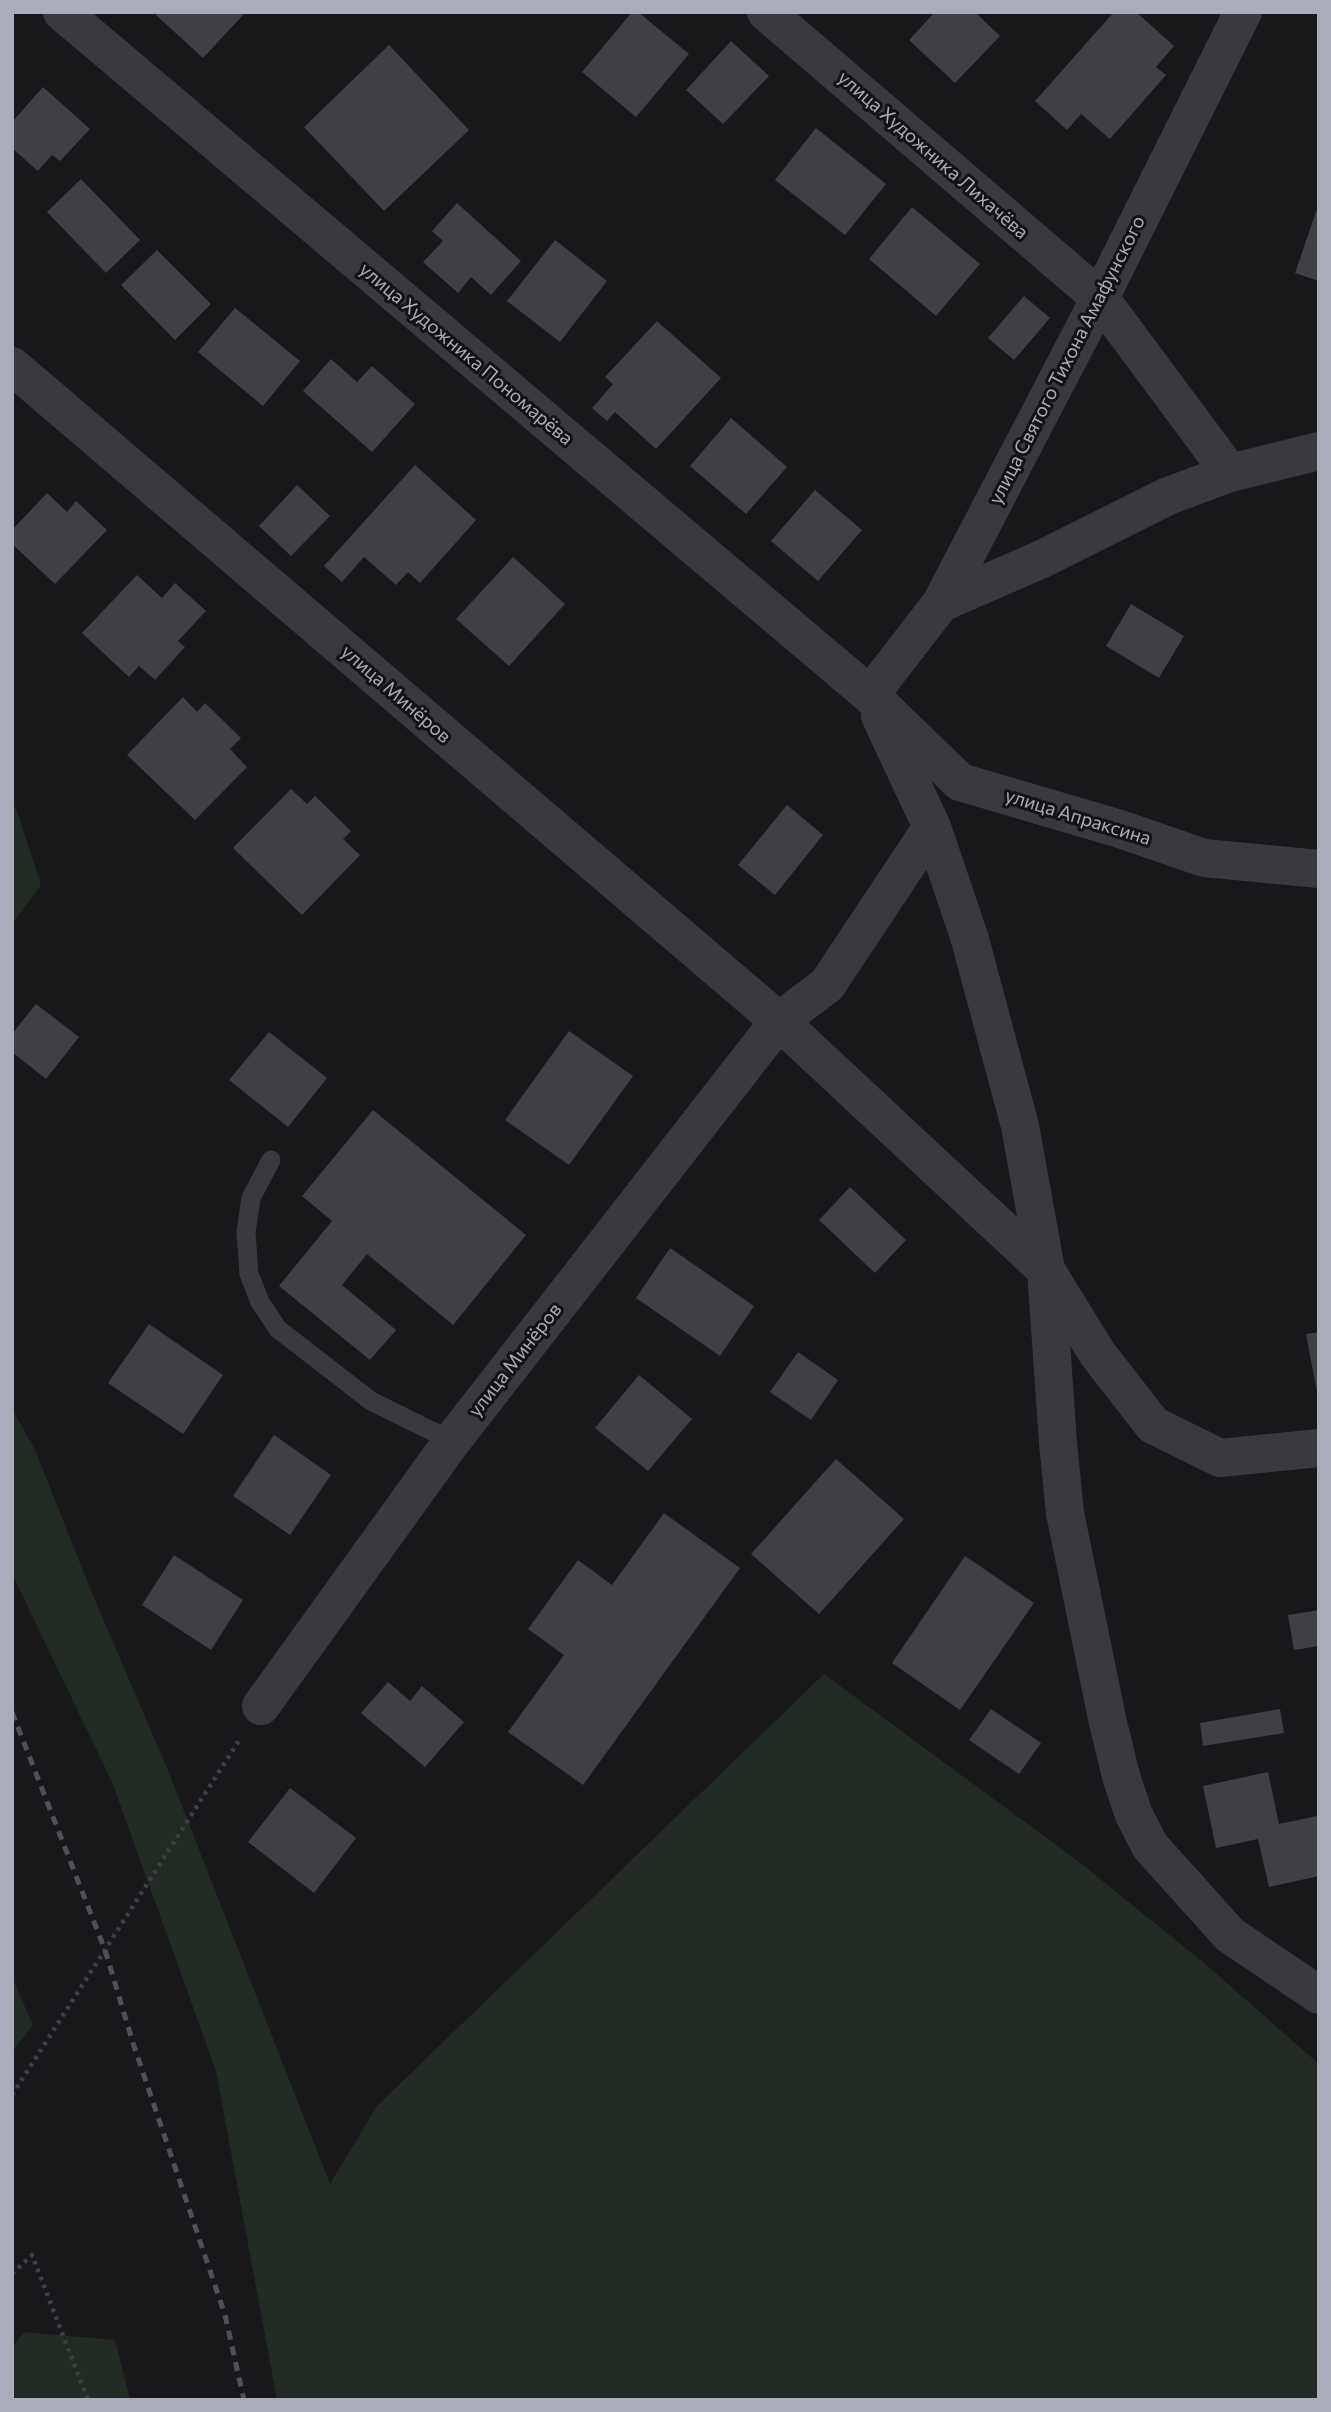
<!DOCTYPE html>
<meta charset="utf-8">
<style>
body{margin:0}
#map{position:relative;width:1331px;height:2412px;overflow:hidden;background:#18181a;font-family:Commissioner,sans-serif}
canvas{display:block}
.frame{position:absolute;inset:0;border:14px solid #aaadb9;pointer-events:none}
</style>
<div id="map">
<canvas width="1331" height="2412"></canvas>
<div class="frame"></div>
</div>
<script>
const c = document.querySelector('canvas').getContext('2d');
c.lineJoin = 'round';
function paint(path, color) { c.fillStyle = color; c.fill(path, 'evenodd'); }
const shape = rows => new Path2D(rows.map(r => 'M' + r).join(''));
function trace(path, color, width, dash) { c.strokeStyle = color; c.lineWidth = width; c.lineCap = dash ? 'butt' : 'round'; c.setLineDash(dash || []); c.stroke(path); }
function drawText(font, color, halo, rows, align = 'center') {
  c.font = font + ' Commissioner,sans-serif'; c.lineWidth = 6; c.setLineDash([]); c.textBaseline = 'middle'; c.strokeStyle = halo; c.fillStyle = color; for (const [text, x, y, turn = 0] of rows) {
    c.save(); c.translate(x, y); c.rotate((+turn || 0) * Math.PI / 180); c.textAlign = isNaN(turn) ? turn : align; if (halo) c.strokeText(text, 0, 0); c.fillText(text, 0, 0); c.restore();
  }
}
const green = shape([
 [12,805,16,808,41,885,12,924],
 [12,1409,35,1450,94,1598,169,1773,330,2184,377,2106,824,1674,1078,1861,1204,1963,1319,2064,1319,2400,277,2400,216,2071,112,1782,12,1574],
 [12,1977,33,2025,12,2052],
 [24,2332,115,2340,130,2400,12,2400,12,2348]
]);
const building = shape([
 [159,12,242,12,244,14,203,58,156,15],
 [632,12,638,12,689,54,636,117,582,72],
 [935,12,975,12,1000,36,955,83,909,40],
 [1114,12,1136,12,1174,46,1156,67,1166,75,1110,139,1081,114,1067,130,1035,101],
 [731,41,769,76,723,124,686,90],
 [389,45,469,130,384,211,304,127],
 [43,87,90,129,60,161,52,155,38,171,12,148,12,122],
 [816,128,886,184,845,235,775,180],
 [81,179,140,240,106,273,47,212],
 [457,203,521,261,491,295,471,277,458,293,423,262,443,241,432,231],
 [1318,206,1319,206,1319,281,1295,273],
 [912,207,980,264,936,316,869,259],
 [555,240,607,281,560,342,507,301],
 [157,250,211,304,175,340,121,285],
 [1024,296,1050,318,1014,360,988,338],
 [235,308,300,361,263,406,198,352],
 [657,321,721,378,656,449,615,412,607,421,592,408,613,384,605,377],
 [331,359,357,382,372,366,415,404,372,452,303,391],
 [731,418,787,467,746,514,690,466],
 [415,465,476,520,420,583,408,572,396,585,364,557,342,582,324,566],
 [297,485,330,516,291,556,259,526],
 [815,490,862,530,818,581,771,541],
 [47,493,67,512,76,501,107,530,55,584,12,544,12,530],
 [513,557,565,604,509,666,456,619],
 [137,575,162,598,175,583,206,611,178,641,185,647,155,680,139,666,129,677,82,633],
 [1131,604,1184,636,1159,678,1106,646],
 [183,697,197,712,205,703,241,738,230,749,247,767,195,820,127,755],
 [291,789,307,804,315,796,351,831,343,839,360,855,302,915,233,848],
 [787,805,823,835,775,895,738,865],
 [36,1004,79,1037,46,1079,12,1052,12,1034],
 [569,1031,633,1076,569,1165,505,1120],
 [269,1032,327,1078,288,1127,229,1080],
 [373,1110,526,1235,453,1325,367,1254,342,1285,396,1330,370,1360,279,1286,332,1221,302,1196],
 [850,1187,906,1240,875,1273,819,1220],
 [670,1248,754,1306,720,1356,636,1298],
 [149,1324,223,1375,183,1434,108,1383],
 [1319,1332,1319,1392,1317,1392,1306,1334],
 [798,1352,838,1380,811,1420,770,1392],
 [639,1375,692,1419,648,1471,595,1428],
 [274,1435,331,1475,290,1535,233,1496],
 [836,1459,904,1519,819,1614,751,1554],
 [664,1513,740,1568,583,1785,508,1732,564,1655,528,1629,578,1560,612,1585],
 [174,1555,243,1600,211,1650,142,1605],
 [965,1556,1034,1603,960,1710,892,1663],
 [1319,1610,1319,1646,1294,1650,1288,1615],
 [388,1682,410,1701,422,1686,464,1722,425,1767,361,1713],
 [991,1709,1041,1743,1019,1774,969,1740],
 [1280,1709,1284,1733,1203,1746,1200,1723],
 [1268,1772,1279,1824,1317,1816,1319,1876,1269,1887,1258,1839,1216,1848,1203,1786],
 [290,1788,356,1838,314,1893,248,1842]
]);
const path = shape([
 [12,2095,240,1739],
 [12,2274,32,2255,88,2400]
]);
const lane = shape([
 [271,1160,251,1198,246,1232,249,1274,260,1302,278,1329,371,1401,452,1441]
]);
const street = shape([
 [62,12,870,695,960,782,1120,829,1204,858,1319,869],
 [766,12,1100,298,1230,473],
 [12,366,779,1021,1046,1270,1097,1353,1153,1425,1220,1458,1319,1448],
 [941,603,1042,559,1168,496,1230,473,1319,451],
 [870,695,941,603,1100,298,1243,12],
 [880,716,932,827,969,936,1020,1126,1046,1270,1058,1443,1065,1513,1108,1723,1121,1776,1134,1815,1150,1846,1230,1935,1319,1995],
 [261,1706,452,1441,779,1021,827,985,932,827]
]);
const rail = shape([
 [12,1712,105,1950,133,2043,225,2315,244,2400]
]);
const streetNames = [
 ["улица Художника Лихачёва",933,155,41],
 ["улица Художника Пономарёва",466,354,40],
 ["улица Святого Тихона Амафунского",1067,360,-63],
 ["улица Минёров",396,694,41],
 ["улица Апраксина",1078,817,17],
 ["улица Минёров",515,1360,-52]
];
paint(green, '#222a24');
paint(building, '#3f4044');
trace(path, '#3f4046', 4.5, [3.5, 5]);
trace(lane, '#39393f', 19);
trace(street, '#39393f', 38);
trace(rail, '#505158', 5, [9, 7]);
drawText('19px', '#aaadb9', '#131315', streetNames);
</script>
